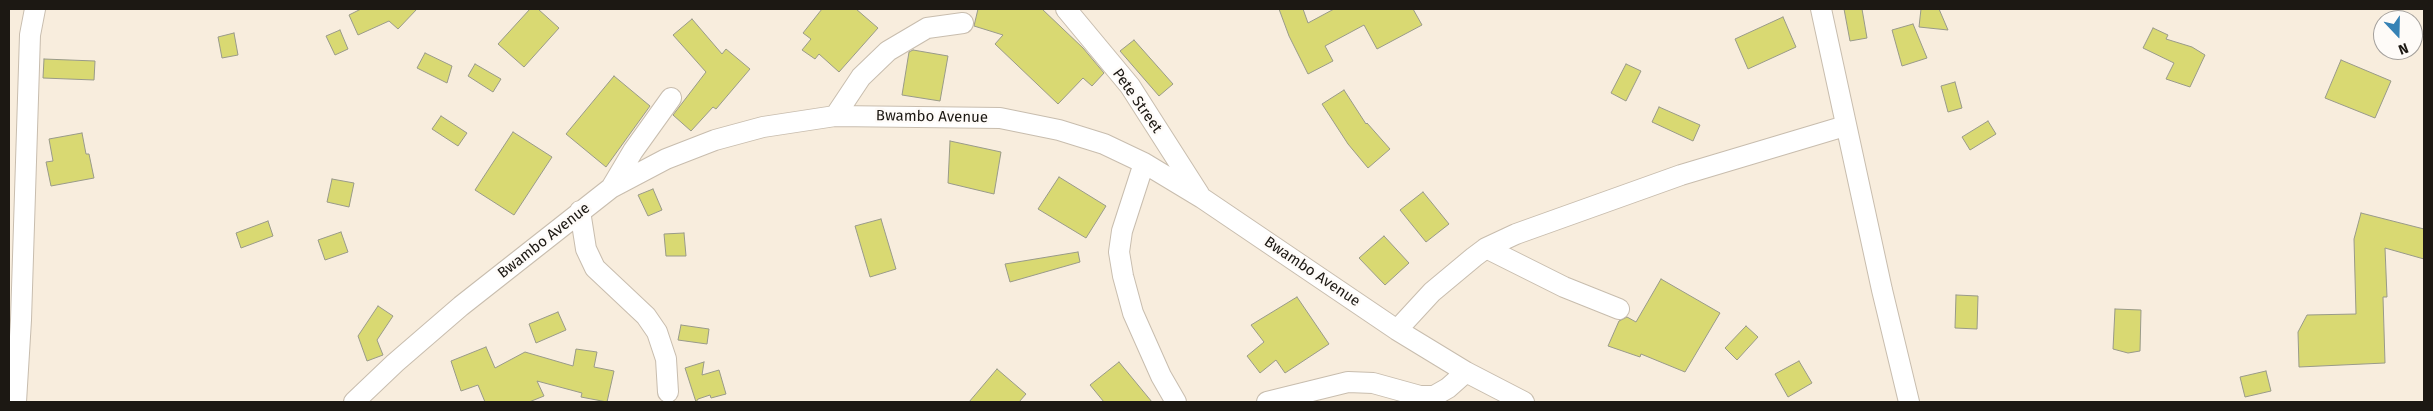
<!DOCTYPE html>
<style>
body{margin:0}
#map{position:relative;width:2433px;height:411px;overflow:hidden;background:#f8eddd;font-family:"Fira Sans",sans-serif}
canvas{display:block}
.frame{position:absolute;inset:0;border:10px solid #1c1813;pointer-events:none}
.north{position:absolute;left:2373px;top:10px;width:50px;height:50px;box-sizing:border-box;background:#fefbf8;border:1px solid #a4a09c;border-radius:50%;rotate:159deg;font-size:14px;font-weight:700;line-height:20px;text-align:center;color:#1c1813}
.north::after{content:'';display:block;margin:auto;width:18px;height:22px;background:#3682b5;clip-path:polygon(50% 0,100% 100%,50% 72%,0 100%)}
</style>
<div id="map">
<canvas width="2433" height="411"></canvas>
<div class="frame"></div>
<div class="north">N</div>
</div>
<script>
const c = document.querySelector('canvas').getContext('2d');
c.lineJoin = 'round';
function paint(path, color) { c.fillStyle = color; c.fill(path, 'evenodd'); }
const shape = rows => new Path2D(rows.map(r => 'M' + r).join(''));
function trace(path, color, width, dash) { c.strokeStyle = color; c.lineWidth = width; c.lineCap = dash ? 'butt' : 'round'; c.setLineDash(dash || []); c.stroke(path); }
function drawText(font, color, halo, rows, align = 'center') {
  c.font = font + ' "Fira Sans",sans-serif'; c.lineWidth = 5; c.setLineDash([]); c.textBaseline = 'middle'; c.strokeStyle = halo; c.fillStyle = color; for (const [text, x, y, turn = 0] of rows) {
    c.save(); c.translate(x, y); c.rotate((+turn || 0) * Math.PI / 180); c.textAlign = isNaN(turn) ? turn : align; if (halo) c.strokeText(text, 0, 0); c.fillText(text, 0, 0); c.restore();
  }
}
const building = shape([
 [361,9,417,9,398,29,389,21,358,35,349,15,361,9],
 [530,9,538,9,559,28,524,67,498,44,530,9],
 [822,9,856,9,878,28,839,72,819,54,815,59,802,50,811,39,803,33,822,9],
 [978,9,1042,9,1083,48,1104,73,1092,86,1083,78,1058,104,995,44,1003,35,974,26,978,9],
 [1279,9,1303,9,1308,23,1334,9,1413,9,1422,25,1377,49,1364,25,1325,46,1333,61,1308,74,1289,36,1279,9],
 [1844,9,1862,9,1867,38,1850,41,1844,9],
 [1921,9,1939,9,1948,30,1919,27,1921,9],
 [1783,17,1796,47,1748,69,1735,39,1783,17],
 [692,19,722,54,726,49,750,69,716,109,713,107,691,131,673,115,706,72,673,35,692,19],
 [1913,24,1927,58,1902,66,1892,30,1913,24],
 [2153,28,2168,35,2166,39,2192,47,2205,55,2190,87,2166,79,2174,63,2143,48,2153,28],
 [340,30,348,49,335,55,326,36,340,30],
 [234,33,238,55,222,58,218,37,234,33],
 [1134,40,1173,84,1159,96,1120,51,1134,40],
 [913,50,948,56,940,101,902,95,909,52,913,50],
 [425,53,452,66,447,83,417,68,425,53],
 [44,59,95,61,94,80,43,78,44,59],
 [2341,60,2391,81,2375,118,2325,98,2341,60],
 [475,64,501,79,493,92,468,76,475,64],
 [1626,64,1641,71,1626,101,1611,93,1626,64],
 [614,76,650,106,606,167,566,134,614,76],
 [1955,82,1962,108,1948,112,1941,86,1955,82],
 [1344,90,1366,124,1367,123,1390,149,1368,168,1348,144,1322,104,1344,90],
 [1659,107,1700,125,1693,141,1652,122,1659,107],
 [441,116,467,133,458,146,432,129,441,116],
 [1988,121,1996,134,1970,150,1962,137,1988,121],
 [513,132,552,157,514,215,475,190,513,132],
 [82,133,86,154,89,154,94,178,51,186,46,162,53,161,49,139,82,133],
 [950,141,1001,152,994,194,948,183,950,141],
 [1059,177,1106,206,1086,238,1038,209,1059,177],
 [332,179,354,183,349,207,327,202,332,179],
 [653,189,662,210,648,216,638,195,653,189],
 [1423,192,1449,224,1426,242,1400,210,1423,192],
 [2361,213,2424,229,2424,259,2385,248,2387,297,2383,297,2385,363,2299,367,2298,332,2307,315,2356,314,2354,239,2361,213],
 [881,219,896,269,870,277,855,226,881,219],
 [268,221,273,236,241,248,236,233,268,221],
 [341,232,348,252,325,260,318,240,341,232],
 [684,233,686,256,666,256,664,234,684,233],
 [1384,236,1409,263,1385,285,1359,258,1384,236],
 [1078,252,1080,262,1010,282,1005,264,1078,252],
 [1661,279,1720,313,1685,372,1641,354,1640,357,1608,346,1619,321,1627,317,1636,322,1661,279],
 [1956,295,1978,296,1977,329,1955,328,1956,295],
 [1297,297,1329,344,1285,373,1276,360,1260,373,1247,356,1264,342,1251,325,1297,297],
 [378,306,393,316,377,340,383,355,367,361,358,336,378,306],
 [2115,309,2141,310,2140,351,2128,353,2113,349,2115,309],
 [558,312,566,330,536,343,529,324,558,312],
 [681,325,709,329,707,344,678,340,681,325],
 [1746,326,1758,337,1737,360,1725,348,1746,326],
 [486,347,495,368,525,352,573,366,576,349,597,352,594,367,614,371,607,402,581,397,582,393,537,381,544,396,529,402,485,402,478,385,461,391,451,361,486,347],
 [1799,361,1812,383,1788,397,1775,374,1799,361],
 [704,362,702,375,719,370,726,394,711,398,710,395,698,399,696,402,685,368,704,362],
 [1119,362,1152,402,1104,402,1090,385,1119,362],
 [997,369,1026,394,1019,402,969,402,997,369],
 [2266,371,2271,391,2245,397,2240,377,2266,371]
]);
const minor = shape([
 [1066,9,1130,86,1199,194],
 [1821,9,1882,290,1909,402],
 [835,116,861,77,888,51,927,28,963,23],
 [1144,163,1122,231,1119,252,1123,276,1133,313,1161,376,1176,402],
 [611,188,633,151,671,98],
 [580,211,586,249,595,268,646,316,657,332,666,359,668,392],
 [1486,248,1564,287,1619,309],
 [1397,330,1432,292,1474,257,1486,248,1516,234,1681,175,1845,126],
 [16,402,21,320,30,35,35,9],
 [354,402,395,363,461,306,611,188,666,159,715,140,763,127,835,116,1000,118,1059,130,1104,144,1144,163,1202,198,1397,330,1466,372,1524,402],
 [1267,402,1348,382,1373,383,1420,396,1434,396,1448,388,1466,372]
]);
const streetNames = [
 ["Pete Street",1137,101,55],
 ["Bwambo Avenue",932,117,1],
 ["Bwambo Avenue",544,241,-38],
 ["Bwambo Avenue",1312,272,34]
];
paint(building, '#d9d972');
trace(building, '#999a89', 1);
trace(minor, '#c8bdae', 22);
trace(minor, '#fff', 20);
drawText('15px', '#1c1813', '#fefbf8', streetNames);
</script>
